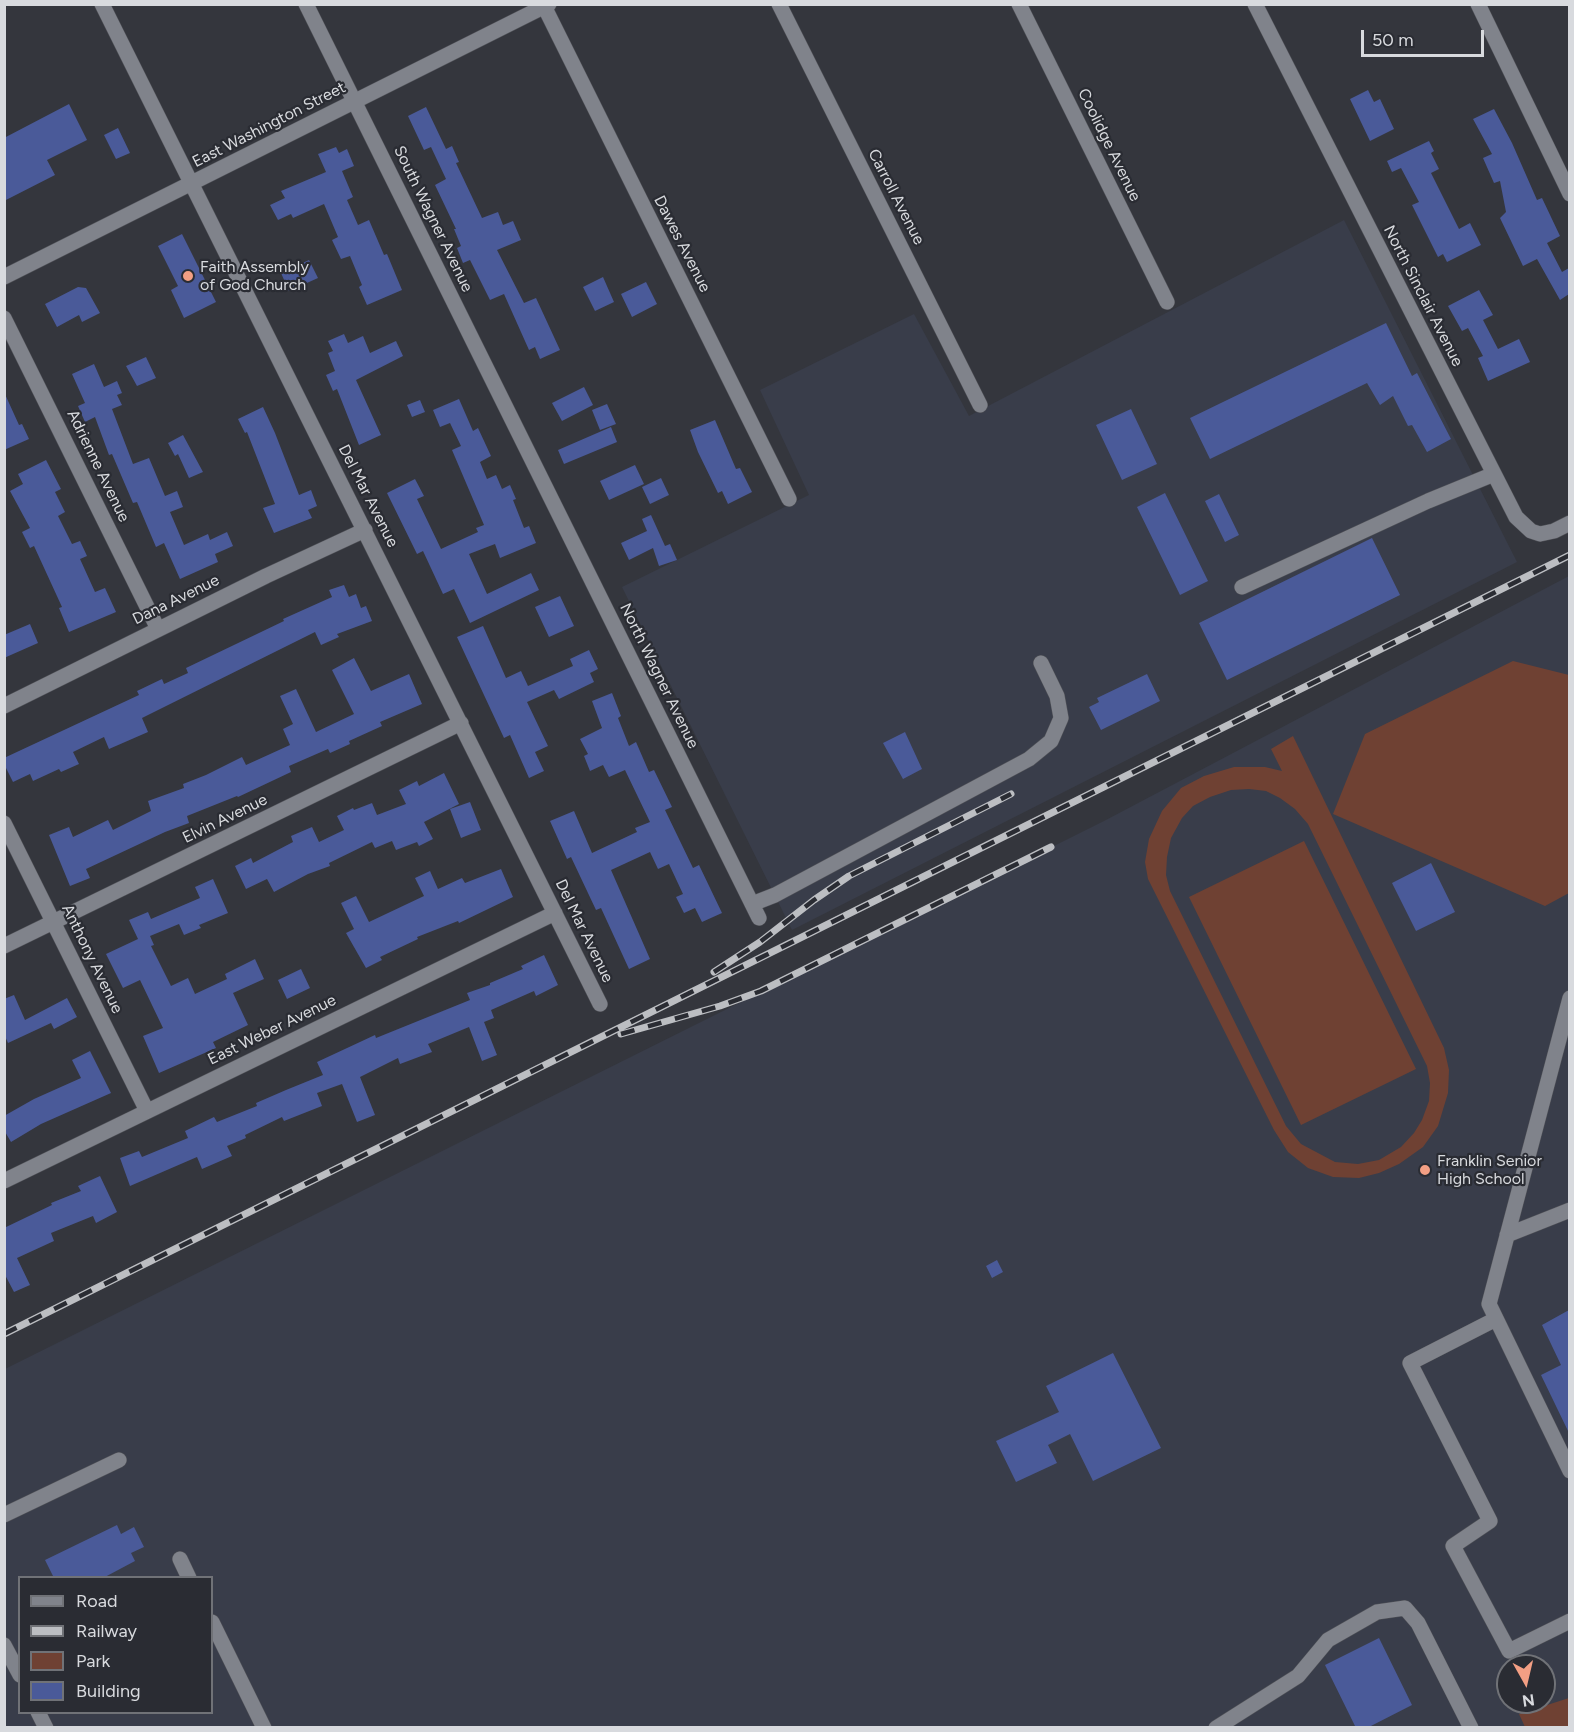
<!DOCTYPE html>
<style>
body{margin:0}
#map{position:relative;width:1574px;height:1732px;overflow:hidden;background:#34363d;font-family:Figtree,sans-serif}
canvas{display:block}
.frame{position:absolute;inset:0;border:6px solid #d8dade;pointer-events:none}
.legend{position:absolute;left:18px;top:1576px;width:195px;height:138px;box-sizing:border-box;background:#2a2c33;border:2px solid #707277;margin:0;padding:8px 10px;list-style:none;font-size:18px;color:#d8dade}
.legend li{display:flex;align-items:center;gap:12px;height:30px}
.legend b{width:30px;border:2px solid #707277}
.north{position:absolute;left:1496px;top:1654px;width:60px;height:60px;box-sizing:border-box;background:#2a2c33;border:2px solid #707277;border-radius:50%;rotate:172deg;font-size:16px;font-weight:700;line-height:24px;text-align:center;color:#d8dade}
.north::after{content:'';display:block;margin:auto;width:21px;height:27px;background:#f39f84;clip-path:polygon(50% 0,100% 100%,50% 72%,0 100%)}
.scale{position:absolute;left:1361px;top:30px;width:123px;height:27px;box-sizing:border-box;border:3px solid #d8dade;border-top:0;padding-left:8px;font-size:18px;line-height:21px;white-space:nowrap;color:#d8dade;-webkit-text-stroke:4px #2a2c33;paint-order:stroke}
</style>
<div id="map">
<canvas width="1574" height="1732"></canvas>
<div class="frame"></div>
<ul class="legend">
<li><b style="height:8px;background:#80838b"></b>Road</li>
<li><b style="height:8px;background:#bcbec2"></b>Railway</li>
<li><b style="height:16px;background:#6f4133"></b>Park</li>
<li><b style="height:16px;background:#4a5a99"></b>Building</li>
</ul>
<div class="north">N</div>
<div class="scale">50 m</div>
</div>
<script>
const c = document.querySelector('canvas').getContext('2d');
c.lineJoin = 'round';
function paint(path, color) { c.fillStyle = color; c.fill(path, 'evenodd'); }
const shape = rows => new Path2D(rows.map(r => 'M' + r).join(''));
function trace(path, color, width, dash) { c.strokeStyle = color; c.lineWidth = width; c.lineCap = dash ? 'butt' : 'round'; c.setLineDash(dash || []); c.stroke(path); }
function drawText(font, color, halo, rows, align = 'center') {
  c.font = font + ' Figtree,sans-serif'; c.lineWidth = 4.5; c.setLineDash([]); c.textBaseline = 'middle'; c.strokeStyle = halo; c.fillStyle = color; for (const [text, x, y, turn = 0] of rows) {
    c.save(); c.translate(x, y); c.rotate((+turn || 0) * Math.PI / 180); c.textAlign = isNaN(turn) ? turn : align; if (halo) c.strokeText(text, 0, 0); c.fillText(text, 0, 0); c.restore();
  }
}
const built = shape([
 [1344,220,1517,562,792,930,622,587,809,495,760,390,914,314,969,416],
 [1569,576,1569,1727,5,1728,5,1369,1104,821],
 [20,1578,212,1578,212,1712,20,1712],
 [1508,1666,1544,1666,1544,1702,1508,1702]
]);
const green = shape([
 [1513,661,1569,675,1569,893,1545,906,1333,814,1365,734],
 [1293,736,1444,1048,1449,1070,1448,1093,1438,1126,1423,1147,1399,1164,1379,1173,1359,1178,1333,1177,1308,1168,1288,1152,1274,1130,1148,879,1145,862,1149,839,1162,811,1181,788,1204,776,1234,767,1265,767,1282,771,1271,749],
 [1249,789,1266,791,1280,798,1295,809,1308,824,1427,1066,1430,1083,1429,1101,1422,1120,1414,1133,1401,1147,1379,1160,1358,1164,1335,1162,1301,1144,1286,1126,1170,891,1166,875,1167,857,1171,838,1182,818,1193,806,1210,797,1231,790],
 [1304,841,1416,1069,1301,1125,1189,897],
 [1569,1698,1569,1727,1525,1727,1519,1714]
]);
const building = shape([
 [1368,90,1374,102,1380,99,1394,129,1370,141,1350,99],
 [69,104,87,140,47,160,55,175,4,201,4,138],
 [426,107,446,149,452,146,459,162,456,163,482,218,498,212,503,225,513,221,521,240,497,250,524,303,536,298,560,350,540,359,535,347,529,350,504,294,490,300,470,260,463,263,457,248,461,246,454,229,456,229,435,185,446,179,431,147,424,150,408,116],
 [1494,109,1512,143,1537,200,1542,198,1560,236,1547,243,1562,272,1569,268,1569,294,1560,300,1537,259,1523,266,1500,218,1506,212,1500,181,1494,183,1483,158,1492,154,1473,119],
 [118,128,130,153,116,159,104,135],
 [1429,141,1434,151,1431,153,1439,169,1431,173,1459,229,1470,223,1481,245,1447,262,1443,254,1438,257,1412,205,1419,202,1401,168,1392,172,1387,161],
 [336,147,339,153,347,149,354,166,342,171,353,197,347,200,358,225,369,220,384,255,387,254,402,290,367,305,359,287,362,285,350,256,341,259,332,240,338,237,324,204,293,218,291,214,278,220,270,205,285,198,281,191,326,172,318,154],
 [182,234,216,302,184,318,171,290,178,286,158,246],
 [309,260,318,278,289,291,281,273],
 [603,277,614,302,595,311,583,287],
 [646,282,657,304,632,317,621,294],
 [78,287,86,288,100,313,82,322,79,315,57,327,45,304],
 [1479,290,1493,315,1483,320,1498,349,1519,339,1530,362,1488,381,1478,358,1483,356,1468,328,1462,331,1448,306],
 [1386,323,1412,376,1417,373,1451,439,1427,452,1412,425,1408,426,1393,396,1380,405,1367,383,1210,459,1190,418],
 [344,334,348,343,363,336,370,353,396,341,403,356,356,380,381,435,359,445,337,389,333,391,326,375,335,371,328,353,333,351,328,341],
 [146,357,156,378,137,386,126,366],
 [94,364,104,387,117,381,122,393,117,395,122,405,112,409,133,464,149,458,165,496,177,491,183,507,170,512,184,545,208,534,210,540,227,532,233,546,215,554,218,562,180,579,164,543,156,547,137,502,133,503,112,454,109,455,95,417,85,422,78,406,85,403,72,374],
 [584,387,593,405,562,421,552,403],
 [4,392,19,425,22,424,29,439,4,450],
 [459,399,473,431,478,428,491,456,480,462,487,479,496,475,502,489,510,485,516,499,513,500,524,528,529,526,536,543,500,558,495,544,469,554,487,594,531,573,539,590,470,623,454,589,443,594,423,551,417,554,387,493,415,479,424,496,417,499,441,549,478,532,476,528,484,525,452,450,461,446,450,423,440,427,433,410],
 [420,400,425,412,412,417,407,405],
 [607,404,616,424,600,430,592,410],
 [263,407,275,433,299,495,311,490,317,506,308,510,312,518,274,533,263,508,275,504,247,432,245,433,238,419],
 [1131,409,1157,464,1122,480,1096,425],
 [715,420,736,469,740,468,752,492,728,504,722,491,718,493,698,452,690,430],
 [611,427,617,442,564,464,558,450],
 [183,435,203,472,189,478,178,454,175,456,168,443],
 [46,460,61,489,55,492,65,512,58,516,72,544,80,541,87,556,80,559,95,592,105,588,116,612,69,632,59,608,62,607,34,546,30,548,22,532,30,528,10,491,23,484,18,474],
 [635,465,644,484,609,500,600,481],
 [661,478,669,495,650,504,642,487],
 [1165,493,1208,581,1180,595,1137,507],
 [1219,494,1239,535,1225,542,1205,501],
 [651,515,665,546,670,544,677,560,659,566,653,548,629,560,621,543,647,531,642,519],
 [1372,538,1400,595,1227,680,1199,623],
 [344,585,349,597,356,594,361,608,366,606,372,621,337,634,339,637,321,645,315,632,142,718,148,732,109,749,104,737,73,752,79,764,61,772,59,769,33,781,30,774,13,782,4,764,4,758,139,695,137,691,162,679,164,684,188,673,186,668,284,621,283,619,332,597,329,590],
 [560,596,574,626,549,637,535,607],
 [30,624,38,643,4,658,4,635],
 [483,626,506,678,521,671,528,686,573,666,570,659,589,650,598,669,590,673,594,682,559,699,554,690,527,702,548,746,535,752,544,771,529,778,510,735,504,738,457,637],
 [354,658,371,691,409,674,422,704,380,722,382,726,349,741,350,744,330,753,328,749,289,766,291,772,238,797,237,796,187,816,189,823,165,832,86,869,90,878,70,886,49,835,69,827,73,837,108,820,113,830,151,811,148,801,184,788,183,784,206,775,242,757,246,765,290,745,283,729,293,724,280,696,296,689,316,732,354,714,332,670],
 [1147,674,1160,701,1101,730,1089,707,1099,702,1097,698],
 [612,693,621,716,618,718,629,746,636,742,649,772,654,770,672,807,665,810,693,868,699,865,722,913,702,922,695,908,684,913,676,897,683,894,669,864,658,869,650,852,611,870,650,959,629,969,601,908,596,910,571,857,567,859,550,821,574,811,592,853,637,832,635,828,650,822,625,770,609,777,603,765,590,771,584,756,588,754,580,739,602,728,592,701],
 [905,732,922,769,903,779,883,743],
 [444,773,459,804,424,822,433,839,419,846,417,842,396,850,392,841,375,848,372,842,329,863,330,866,308,874,274,892,267,879,246,889,235,866,251,858,253,863,293,842,291,836,312,827,319,842,344,830,337,816,353,808,354,810,372,803,377,815,406,804,399,790,417,781,419,786],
 [470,802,481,830,461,838,450,809],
 [1431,863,1455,912,1416,931,1392,883],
 [501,869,513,897,459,923,458,921,417,937,418,939,380,957,382,960,366,968,346,933,354,929,341,903,356,896,369,922,424,896,415,878,430,871,438,889,462,878,465,883],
 [213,879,228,913,199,925,201,928,184,935,179,924,150,936,154,945,151,946,171,986,188,978,195,994,227,979,225,974,255,959,264,979,233,993,248,1025,213,1042,216,1048,159,1073,143,1036,163,1028,140,980,123,988,106,954,138,939,129,920,148,912,151,919,200,898,195,887],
 [544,955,558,985,536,996,534,991,491,1010,494,1018,484,1022,497,1055,482,1061,469,1027,428,1044,432,1052,400,1064,398,1058,360,1077,375,1115,357,1122,342,1084,317,1093,322,1106,284,1121,282,1117,245,1135,246,1138,227,1146,232,1156,202,1169,197,1157,130,1186,120,1158,139,1151,142,1157,188,1138,185,1131,214,1117,217,1122,257,1106,256,1103,286,1090,323,1075,317,1062,375,1035,376,1038,470,1000,467,993,490,985,490,983,523,969,521,966],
 [301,969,310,988,287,999,278,980],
 [14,995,25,1020,67,998,77,1017,54,1029,51,1023,8,1043,4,1034,4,999],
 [90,1051,111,1093,41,1124,11,1142,4,1130,4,1116,34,1099,81,1078,72,1060],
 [100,1176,117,1212,96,1223,93,1216,51,1233,54,1241,17,1258,30,1285,14,1292,4,1273,4,1228,52,1205,51,1203,81,1191,78,1186],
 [997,1260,1003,1272,992,1278,986,1266],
 [1569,1310,1569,1433,1541,1375,1561,1365,1542,1325],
 [1113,1353,1161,1448,1093,1481,1070,1434,1048,1445,1057,1463,1016,1482,996,1441,1059,1412,1046,1386],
 [117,1525,121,1534,134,1527,144,1547,131,1553,135,1561,103,1578,54,1578,45,1560],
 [1379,1638,1412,1705,1367,1728,1356,1728,1325,1665]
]);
const minor = shape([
 [102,4,600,1004],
 [306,4,759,918],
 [543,4,789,499],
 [779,4,980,405],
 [1019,4,1167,302],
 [1255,4,1516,517,1531,531,1540,534,1554,531,1570,523],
 [1478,4,1570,194],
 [4,277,549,4],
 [4,318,158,629],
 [1242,587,1428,501,1494,474],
 [4,706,266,576,365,530],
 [4,823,147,1111],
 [752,904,775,895,1029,759,1051,741,1061,718,1057,696,1041,663],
 [4,946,461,723],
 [1570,998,1489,1304,1570,1471],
 [4,1181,555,913],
 [1507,1235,1570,1210],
 [1496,1319,1410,1363,1490,1521,1453,1546,1509,1651,1570,1621],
 [4,1515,119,1460],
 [180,1559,189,1578],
 [212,1622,264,1728],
 [4,1645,20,1675],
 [38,1712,46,1728],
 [1216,1728,1298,1676,1328,1640,1377,1612,1405,1608,1418,1623,1471,1728]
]);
const rail = shape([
 [714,972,760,942,814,900,849,876,1011,794],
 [621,1034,720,1006,761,991,1051,847],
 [4,1334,1570,555]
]);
const markers = [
 [188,276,6,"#f39f84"],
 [1425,1170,6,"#f39f84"]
];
const streetNames = [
 ["East Washington Street",269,125,-27],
 ["Coolidge Avenue",1109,145,64],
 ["Carroll Avenue",896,197,63],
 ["South Wagner Avenue",433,219,64],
 ["Dawes Avenue",682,244,63],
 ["North Sinclair Avenue",1423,296,63],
 ["Adrienne Avenue",98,466,64],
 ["Del Mar Avenue",368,496,63],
 ["Dana Avenue",176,600,-26],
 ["North Wagner Avenue",659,676,64],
 ["Elvin Avenue",225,819,-26],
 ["Del Mar Avenue",584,931,64],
 ["Anthony Avenue",92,959,64],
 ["East Weber Avenue",272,1030,-26]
];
const poiNames = [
 ["Faith Assembly",200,267],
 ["of God Church",200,285],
 ["Franklin Senior",1437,1161],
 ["High School",1437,1179]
];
paint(built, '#393d4a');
paint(green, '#6f4133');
paint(building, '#4a5a99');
trace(minor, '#505258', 16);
trace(minor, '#80838b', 15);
trace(rail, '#bcbec2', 7);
trace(rail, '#2a2c33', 4.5, [14]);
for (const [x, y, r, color] of markers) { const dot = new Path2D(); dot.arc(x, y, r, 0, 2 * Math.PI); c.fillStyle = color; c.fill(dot); trace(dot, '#2a2c33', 2); }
drawText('16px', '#d8dade', '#2a2c33', streetNames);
drawText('16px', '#d8dade', '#2a2c33', poiNames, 'left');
</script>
